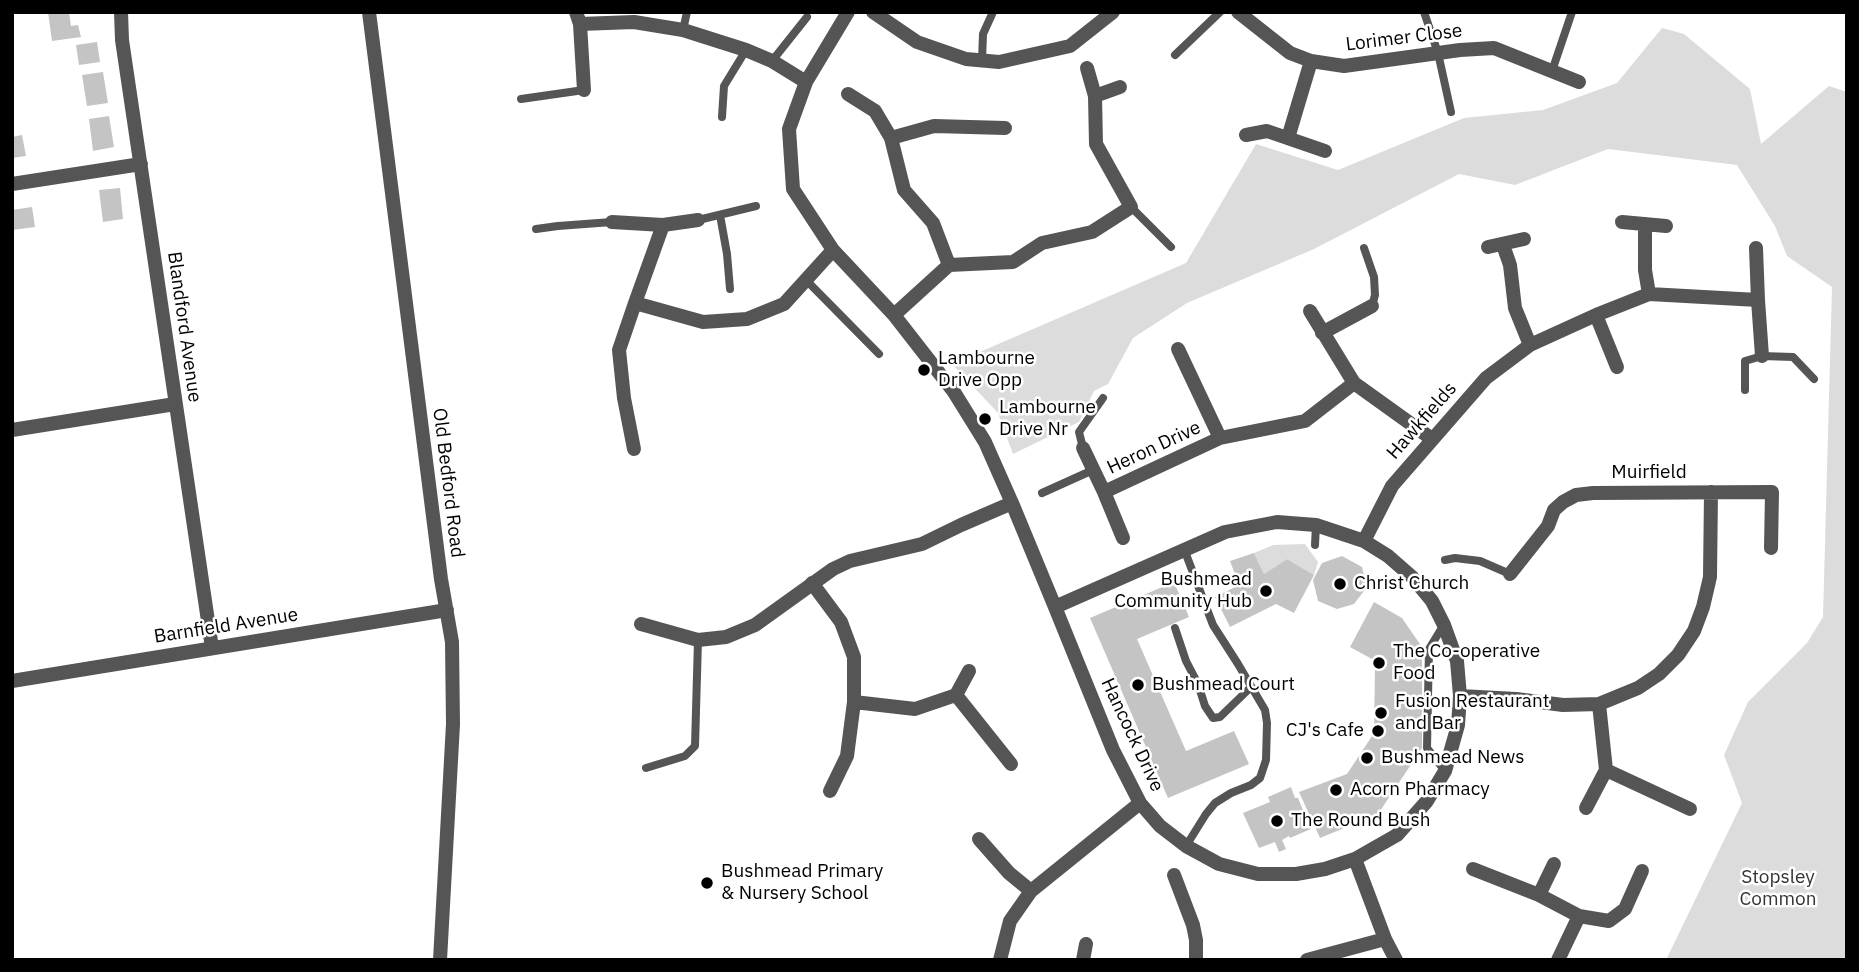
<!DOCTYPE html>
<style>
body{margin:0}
#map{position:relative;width:1859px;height:972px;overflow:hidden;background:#fff;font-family:"IBM Plex Sans",sans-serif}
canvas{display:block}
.frame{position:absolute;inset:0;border:14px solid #000;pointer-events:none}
</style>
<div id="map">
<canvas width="1859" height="972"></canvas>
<div class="frame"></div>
</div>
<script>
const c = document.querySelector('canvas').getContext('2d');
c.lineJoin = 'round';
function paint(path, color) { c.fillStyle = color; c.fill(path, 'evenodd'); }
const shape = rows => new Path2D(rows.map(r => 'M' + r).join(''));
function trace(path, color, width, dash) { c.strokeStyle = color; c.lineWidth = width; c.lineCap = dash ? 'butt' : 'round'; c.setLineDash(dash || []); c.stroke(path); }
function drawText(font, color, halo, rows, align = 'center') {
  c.font = font + ' "IBM Plex Sans",sans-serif'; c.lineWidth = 5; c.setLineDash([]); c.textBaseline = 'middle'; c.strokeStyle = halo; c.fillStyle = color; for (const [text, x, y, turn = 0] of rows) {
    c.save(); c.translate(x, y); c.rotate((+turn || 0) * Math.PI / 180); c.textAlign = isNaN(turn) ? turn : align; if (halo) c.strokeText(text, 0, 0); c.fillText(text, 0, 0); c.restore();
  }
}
const green = shape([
 [1662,28,1684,34,1750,89,1761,144,1829,86,1847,92,1847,960,1666,960,1742,803,1724,755,1748,702,1807,643,1823,617,1832,287,1787,256,1775,226,1737,165,1608,149,1515,185,1459,174,1314,249,1187,303,1133,338,1108,384,1094,391,1079,422,1013,454,998,413,952,364,1186,263,1256,144,1338,170,1464,118,1543,110,1617,83],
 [1305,544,1318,562,1314,575,1287,559,1264,574,1254,553,1273,545]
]);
const building = shape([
 [48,12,69,12,71,26,78,25,81,37,52,41],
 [97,42,100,62,79,65,76,45],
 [103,72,108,103,87,106,82,75],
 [109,116,114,147,93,151,89,119],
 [22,135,26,156,12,158,12,137],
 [120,188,123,219,103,222,99,190],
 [32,207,35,227,12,230,12,210],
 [1254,553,1264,574,1287,559,1314,575,1294,613,1276,604,1230,627,1215,597,1239,585,1230,561],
 [1342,556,1362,567,1367,587,1354,604,1337,609,1318,601,1313,580,1322,563],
 [1174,582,1189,617,1137,639,1186,751,1234,731,1249,764,1168,798,1090,618],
 [1374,602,1402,618,1422,647,1422,748,1378,814,1320,838,1299,792,1347,774,1374,733,1375,667,1372,659,1350,647],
 [1291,787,1295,798,1298,798,1311,829,1290,838,1289,836,1282,840,1286,849,1279,852,1275,842,1259,848,1243,813,1270,802,1268,797]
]);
const lane = shape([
 [1424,12,1438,53,1451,112],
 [683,30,687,12],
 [1175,55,1220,12],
 [772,61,807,17],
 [982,61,983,34,993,12],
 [1552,71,1572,12],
 [521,99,584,90],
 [722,117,724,86,746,50],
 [1131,207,1171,247],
 [720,215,727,254,730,289],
 [698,220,756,206],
 [536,229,558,226,612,222],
 [1364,248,1374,277,1375,295,1372,306],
 [806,280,879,354],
 [1745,390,1745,361,1762,356,1793,357,1814,379],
 [1083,448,1079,432,1103,398],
 [1042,493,1093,470],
 [1315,545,1316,525],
 [1184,549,1213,625,1238,664,1265,710,1267,723,1266,760,1260,778,1251,785,1231,793,1215,803,1206,814,1186,846],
 [1445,560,1455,558,1480,561,1510,574],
 [1443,626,1429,649,1427,748,1445,771],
 [1175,628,1186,661,1198,684,1205,706,1213,718,1220,717,1251,687],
 [646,768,685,756,695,746,698,640]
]);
const street = shape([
 [121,12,122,40,212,648],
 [369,12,441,579,452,642,453,724,440,960],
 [576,12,580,24,634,22,683,30,746,50,772,61,806,82],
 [848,12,806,82,789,129,793,189,833,250,894,315,954,392,985,442,1012,503,1055,607,1113,750,1140,803,1160,826,1186,846,1219,864,1258,874,1296,874,1325,869,1355,859,1397,835,1427,801,1445,771,1458,725,1460,696,1457,661,1444,625,1432,601,1412,577,1388,556,1364,541,1316,525,1277,522,1225,532,1055,607],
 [873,12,917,42,966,59,999,62,1070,46,1113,12],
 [1238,12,1290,53,1311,61,1344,66,1460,50,1494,48,1579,82],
 [580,24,584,90],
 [848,94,875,111,891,138],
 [1095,96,1120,87],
 [1246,135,1267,131,1325,151],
 [1288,138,1311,61],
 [12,184,141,164],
 [612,222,663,225],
 [1622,222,1666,226],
 [1645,224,1645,270,1649,294],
 [1503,245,1510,265,1515,308,1530,345],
 [1488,247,1524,239],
 [1756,248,1758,300],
 [949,265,933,223,904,190,891,138,934,126,1005,128],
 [635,303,663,225,698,220],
 [1310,311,1354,383,1432,439],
 [894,315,949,265,1013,262,1042,243,1092,232,1131,207,1096,144,1095,96,1087,68],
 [1596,315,1617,367],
 [1322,333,1372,306],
 [1178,349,1220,438,1305,421,1354,383],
 [12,430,175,404],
 [1083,448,1104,492,1220,438],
 [634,449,624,398,619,350,635,303,703,322,747,319,784,304,833,250],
 [1104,492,1123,538],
 [1364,541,1392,486,1486,378,1530,345,1596,315,1649,294,1758,300,1762,356],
 [1510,574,1548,526,1554,510,1563,502,1576,495,1593,493,1772,492,1771,548],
 [812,583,841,622,854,657,854,702,847,756,830,791],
 [641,624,698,640,726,637,755,625,833,569,850,561,922,544,961,525,1012,503],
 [12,681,447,610],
 [956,695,969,671],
 [1460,696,1516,699,1563,705,1599,704,1638,688,1659,674,1678,655,1694,631,1703,607,1710,577,1711,492],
 [854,702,915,709,956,695,1011,764],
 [1606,770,1690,809],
 [1586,808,1606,770,1599,704],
 [979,839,1009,873,1031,891],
 [1355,859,1385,939,1396,960],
 [1554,864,1539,895,1579,916,1558,960],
 [1473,869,1539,895],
 [1174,875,1193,925,1196,940,1196,960],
 [1579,916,1609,921,1625,909,1642,871],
 [1000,960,1010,921,1031,891,1140,803],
 [1083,960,1086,944],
 [1307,960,1385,939]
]);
const markers = [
 [924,370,7,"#000"],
 [985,419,7,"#000"],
 [1340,584,7,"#000"],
 [1266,591,7,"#000"],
 [1379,663,7,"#000"],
 [1138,685,7,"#000"],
 [1381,713,7,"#000"],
 [1378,731,7,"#000"],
 [1367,758,7,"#000"],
 [1336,790,7,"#000"],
 [1277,821,7,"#000"],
 [707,883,7,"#000"]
];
const streetNames = [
 ["Lorimer Close",1404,38,-7],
 ["Blandford Avenue",184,327,82],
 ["Hawkfields",1422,421,-49],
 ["Heron Drive",1154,448,-25],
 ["Muirfield",1649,473],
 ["Old Bedford Road",448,483,83],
 ["Barnfield Avenue",226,626,-9],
 ["Hancock Drive",1132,735,65]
];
const poiNames = [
 ["Lambourne",938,359],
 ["Drive Opp",938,381],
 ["Lambourne",999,408],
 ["Drive Nr",999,430],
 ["Bushmead",1252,580,"right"],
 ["Community Hub",1252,602,"right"],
 ["Christ Church",1354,584],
 ["The Co-operative",1393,652],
 ["Food",1393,674],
 ["Bushmead Court",1152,685],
 ["Fusion Restaurant",1395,702],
 ["and Bar",1395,724],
 ["CJ's Cafe",1364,731,"right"],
 ["Bushmead News",1381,758],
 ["Acorn Pharmacy",1350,790],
 ["The Round Bush",1291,821],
 ["Bushmead Primary",721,872],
 ["& Nursery School",721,894]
];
const parkNames = [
 ["Stopsley",1778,878],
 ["Common",1778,900]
];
paint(green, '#dcdcdc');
paint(building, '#c4c4c4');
trace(lane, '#555', 8);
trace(street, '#555', 14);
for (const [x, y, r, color] of markers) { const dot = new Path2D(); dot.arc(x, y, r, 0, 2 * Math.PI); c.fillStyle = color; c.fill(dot); trace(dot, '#fff', 2.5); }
drawText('19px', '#000', '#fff', streetNames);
drawText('19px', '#000', '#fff', poiNames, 'left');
drawText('19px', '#333', '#fff', parkNames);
</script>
